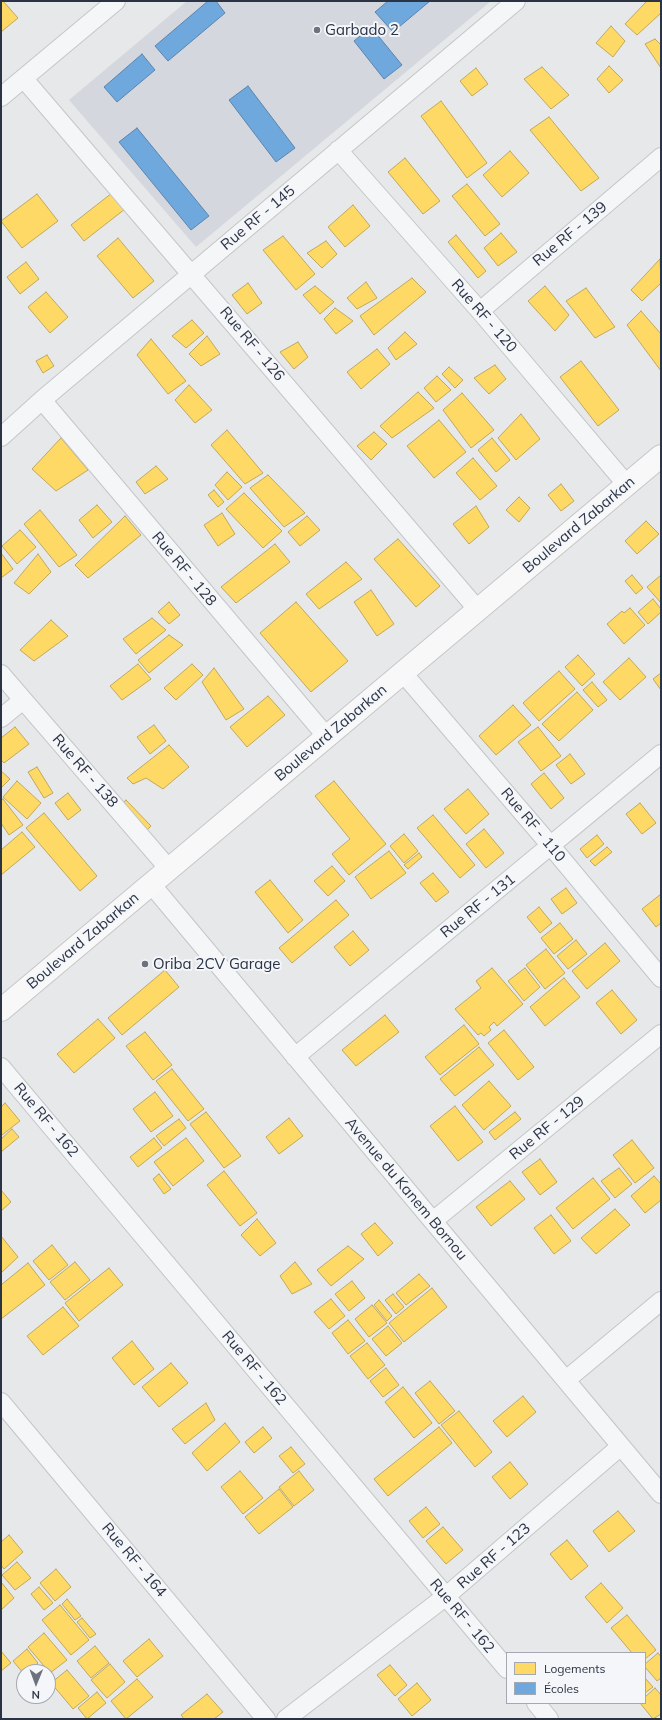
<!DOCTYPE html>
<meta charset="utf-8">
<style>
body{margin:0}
#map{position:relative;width:662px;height:1720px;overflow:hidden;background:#e6e8ea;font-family:Mulish,sans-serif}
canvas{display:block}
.frame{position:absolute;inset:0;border:2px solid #2b3445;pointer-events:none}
.legend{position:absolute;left:506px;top:1652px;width:140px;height:52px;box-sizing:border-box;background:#f4f6f9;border:1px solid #a4a8b1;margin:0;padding:5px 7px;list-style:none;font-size:12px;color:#2b3445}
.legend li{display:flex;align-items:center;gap:8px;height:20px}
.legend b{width:20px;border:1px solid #a4a8b1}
.north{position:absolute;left:16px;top:1664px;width:40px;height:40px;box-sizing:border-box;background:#f4f6f9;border:1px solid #a4a8b1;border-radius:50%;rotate:181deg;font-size:11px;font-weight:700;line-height:16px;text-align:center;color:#2b3445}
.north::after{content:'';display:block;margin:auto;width:14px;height:18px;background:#6c737f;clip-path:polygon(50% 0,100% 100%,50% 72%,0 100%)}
</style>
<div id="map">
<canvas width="662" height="1720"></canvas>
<div class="frame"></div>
<ul class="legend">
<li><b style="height:11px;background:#ffd966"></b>Logements</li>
<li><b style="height:11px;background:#6fa8dc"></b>Écoles</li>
</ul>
<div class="north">N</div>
</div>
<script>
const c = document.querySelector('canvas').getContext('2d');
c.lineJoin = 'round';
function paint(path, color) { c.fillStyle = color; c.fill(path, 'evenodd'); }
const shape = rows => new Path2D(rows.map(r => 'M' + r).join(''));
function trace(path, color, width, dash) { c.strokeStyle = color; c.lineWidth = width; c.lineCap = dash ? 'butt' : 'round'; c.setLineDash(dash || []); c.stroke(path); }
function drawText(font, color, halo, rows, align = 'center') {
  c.font = font + ' Mulish,sans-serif'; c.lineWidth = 4; c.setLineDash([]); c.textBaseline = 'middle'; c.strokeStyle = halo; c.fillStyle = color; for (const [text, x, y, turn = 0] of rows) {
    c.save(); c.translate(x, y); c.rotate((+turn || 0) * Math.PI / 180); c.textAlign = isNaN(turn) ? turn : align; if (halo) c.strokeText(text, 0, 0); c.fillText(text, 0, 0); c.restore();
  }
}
const built = shape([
 [187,1,491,1,196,247,69,100]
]);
const homes = shape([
 [1,1,3,1,18,18,1,32,1,1],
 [647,1,661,1,661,13,637,35,625,24,647,1],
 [611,26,625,41,613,57,596,43,611,26],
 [655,39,661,45,661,68,645,44,655,39],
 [609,66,623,80,609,93,597,79,609,66],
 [542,67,569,95,551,109,524,79,542,67],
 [476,68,488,84,472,96,460,81,476,68],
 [441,101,487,163,467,178,421,116,441,101],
 [549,117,599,178,581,191,530,130,549,117],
 [510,151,529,173,502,197,483,175,510,151],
 [405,158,440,201,423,214,388,172,405,158],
 [467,184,500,224,485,236,452,196,467,184],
 [112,193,125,209,84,241,71,225,112,193],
 [37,194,58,221,22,248,1,221,37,194],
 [353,205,370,226,345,247,328,227,353,205],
 [501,233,517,252,498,266,484,248,501,233],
 [456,235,486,271,478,278,448,242,456,235],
 [283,236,315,274,296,290,263,250,283,236],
 [118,238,154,281,133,298,97,256,118,238],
 [326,241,337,254,322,268,307,253,326,241],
 [660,259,661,283,642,301,631,290,660,259],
 [26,262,39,279,20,294,7,277,26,262],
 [412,278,426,292,374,335,360,316,412,278],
 [366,282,377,298,357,309,347,298,366,282],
 [248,283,262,303,247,314,232,295,248,283],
 [315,286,334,302,320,314,303,295,315,286],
 [545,286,569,315,555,331,528,301,545,286],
 [586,288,615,327,595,338,566,301,586,288],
 [46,292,68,317,50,333,28,307,46,292],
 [335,308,353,321,336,334,324,319,335,308],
 [641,311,661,334,661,371,627,325,641,311],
 [192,320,204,333,186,348,172,336,192,320],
 [405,332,417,344,396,360,388,348,405,332],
 [207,336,220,354,201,366,189,354,207,336],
 [151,339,186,381,168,394,137,355,151,339],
 [298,342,308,357,294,369,280,352,298,342],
 [377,349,390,364,361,389,347,372,377,349],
 [47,355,54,366,43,373,36,361,47,355],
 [581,361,619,410,598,426,560,377,581,361],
 [495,365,506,379,489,394,474,378,495,365],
 [449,367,463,380,455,388,442,374,449,367],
 [437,376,451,390,436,402,424,388,437,376],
 [189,385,212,410,195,423,175,400,189,385],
 [418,392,434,408,392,438,380,426,418,392],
 [462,393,494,430,471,448,443,410,462,393],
 [521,414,540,439,516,460,498,438,521,414],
 [439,420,466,452,434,478,407,446,439,420],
 [227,430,263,473,245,484,211,445,227,430],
 [374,432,387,444,371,460,357,446,374,432],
 [61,438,88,470,56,491,32,469,61,438],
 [492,438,510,460,496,472,478,450,492,438],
 [473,458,497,486,480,500,456,473,473,458],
 [156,466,168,479,145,494,136,482,156,466],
 [227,472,242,487,228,500,215,485,227,472],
 [268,475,305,513,284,527,250,488,268,475],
 [561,484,574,501,561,511,548,495,561,484],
 [214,490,224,502,218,507,208,495,214,490],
 [244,493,282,531,263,548,226,509,244,493],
 [519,497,530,508,519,522,506,510,519,497],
 [97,505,112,522,93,538,79,520,97,505],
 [476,506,489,527,469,544,453,524,476,506],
 [40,510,77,555,59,567,24,524,40,510],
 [222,513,235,534,218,546,204,525,222,513],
 [125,516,141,535,88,578,75,565,125,516],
 [307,516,320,530,300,546,288,532,307,516],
 [646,521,659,534,637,554,625,541,646,521],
 [20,530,36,547,17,564,2,546,20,530],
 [398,539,440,586,416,607,374,559,398,539],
 [275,544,290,562,236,603,221,587,275,544],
 [1,553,13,569,1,578,1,553],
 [38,554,51,572,29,594,14,583,38,554],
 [346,562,362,579,319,609,306,594,346,562],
 [632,575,643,588,636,594,625,581,632,575],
 [661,575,661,603,647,587,661,575],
 [371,590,394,624,377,636,354,602,371,590],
 [653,599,661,609,661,612,648,624,638,612,653,599],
 [169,602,180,615,169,624,158,612,169,602],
 [296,602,348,661,311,692,260,633,296,602],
 [630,608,645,625,624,644,607,624,622,611,624,613,630,608],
 [152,618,166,630,136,654,123,639,152,618],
 [51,620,68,636,34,661,20,650,51,620],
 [169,635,183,645,149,673,138,660,169,635],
 [578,655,595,674,582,686,565,667,578,655],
 [629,658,646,677,620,700,603,682,629,658],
 [138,664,151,679,122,700,110,686,138,664],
 [192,664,203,675,176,700,164,688,192,664],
 [214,668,244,709,226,720,202,682,214,668],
 [559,671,575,689,539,721,523,703,559,671],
 [661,673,661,690,653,679,661,673],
 [592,682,607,700,598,707,583,690,592,682],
 [577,692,593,710,559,741,542,724,577,692],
 [268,696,285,715,247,747,230,727,268,696],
 [513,705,531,725,496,755,479,736,513,705],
 [154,725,166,741,150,754,137,737,154,725],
 [15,727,29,744,4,763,1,760,1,738,15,727],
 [538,727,561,756,541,771,518,742,538,727],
 [169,745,189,767,163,789,146,778,133,784,127,778,169,745],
 [570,754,585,774,571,784,556,765,570,754],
 [37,767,53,793,44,798,28,772,37,767],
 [1,771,10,779,1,788,1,771],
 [544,773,564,798,551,809,531,784,544,773],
 [17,781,41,803,27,819,3,797,17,781],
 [334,781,386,844,349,875,332,854,350,839,315,796,334,781],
 [468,789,489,814,466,834,444,809,468,789],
 [68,793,81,810,68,820,55,803,68,793],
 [3,799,23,825,9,835,1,823,1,800,3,799],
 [126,800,151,826,147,830,122,804,126,800],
 [640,803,656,823,642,834,626,814,640,803],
 [44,813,97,876,80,891,26,828,44,813],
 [433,815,475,865,460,878,417,828,433,815],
 [484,829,504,853,486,868,466,844,484,829],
 [22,832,35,847,1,875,1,850,22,832],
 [404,834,418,851,404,863,390,846,404,834],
 [597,835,604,844,587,858,580,849,597,835],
 [607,847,612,852,595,866,590,861,607,847],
 [389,851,406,873,371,899,355,877,389,851],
 [419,853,422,857,408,869,404,865,419,853],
 [332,866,345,881,328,896,314,881,332,866],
 [433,873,449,892,436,902,420,883,433,873],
 [270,880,303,920,288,933,255,892,270,880],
 [566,888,577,903,562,914,551,899,566,888],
 [661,894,661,923,656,927,642,909,661,894],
 [336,900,349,915,292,963,279,948,336,900],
 [539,907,552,923,540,933,527,917,539,907],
 [560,923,573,939,554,954,541,938,560,923],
 [353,931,369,950,350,966,334,947,353,931],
 [576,940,587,954,568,969,557,956,576,940],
 [605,943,620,961,587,989,572,971,605,943],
 [546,949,565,973,545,989,526,965,546,949],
 [492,968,523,1004,497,1026,494,1022,489,1027,491,1030,484,1036,481,1033,478,1035,455,1009,481,988,476,981,492,968],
 [525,968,540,987,524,1001,508,981,525,968],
 [165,970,179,987,122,1035,108,1018,165,970],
 [564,978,580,997,545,1026,530,1007,564,978],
 [612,990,637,1020,621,1034,596,1003,612,990],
 [385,1015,399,1032,356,1066,342,1050,385,1015],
 [98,1019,115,1038,74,1073,57,1054,98,1019],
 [464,1025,479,1044,440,1075,425,1057,464,1025],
 [504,1030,534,1067,518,1080,488,1043,504,1030],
 [145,1032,172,1065,153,1080,126,1046,145,1032],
 [479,1047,494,1065,455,1096,440,1079,479,1047],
 [172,1069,204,1109,188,1121,156,1081,172,1069],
 [489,1081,511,1106,484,1130,462,1105,489,1081],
 [155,1092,173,1116,151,1132,133,1109,155,1092],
 [5,1103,20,1121,2,1135,1,1133,1,1107,5,1103],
 [455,1106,483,1142,458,1161,430,1126,455,1106],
 [206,1112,241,1156,224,1168,190,1124,206,1112],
 [515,1112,521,1119,495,1140,489,1132,515,1112],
 [289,1118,303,1136,279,1154,266,1137,289,1118],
 [179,1119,186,1128,164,1146,156,1136,179,1119],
 [12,1129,19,1137,1,1152,1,1139,12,1129],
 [154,1138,162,1148,138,1167,130,1157,154,1138],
 [186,1138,204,1161,173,1186,154,1162,186,1138],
 [632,1140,654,1168,635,1183,613,1155,632,1140],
 [540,1159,557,1182,540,1195,522,1172,540,1159],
 [619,1168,632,1184,615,1198,601,1181,619,1168],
 [224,1171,257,1213,240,1226,207,1185,224,1171],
 [159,1174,171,1189,164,1194,153,1179,159,1174],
 [654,1176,661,1184,661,1200,645,1213,631,1196,654,1176],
 [593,1178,610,1199,573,1229,556,1208,593,1178],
 [510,1181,525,1199,491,1226,476,1207,510,1181],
 [1,1190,11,1202,1,1211,1,1190],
 [615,1209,630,1225,596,1254,581,1238,615,1209],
 [551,1215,571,1241,554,1254,534,1228,551,1215],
 [257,1219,276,1243,260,1256,241,1235,257,1219],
 [375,1223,393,1243,378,1256,361,1234,375,1223],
 [1,1236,18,1257,1,1273,1,1236],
 [52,1245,68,1265,49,1280,33,1261,52,1245],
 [348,1246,364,1259,331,1286,317,1270,348,1246],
 [75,1262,90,1280,65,1300,50,1282,75,1262],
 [295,1262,312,1284,292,1294,280,1276,295,1262],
 [28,1263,45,1285,1,1319,1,1285,28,1263],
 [109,1268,123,1285,79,1321,65,1303,109,1268],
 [419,1274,430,1286,406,1305,396,1293,419,1274],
 [352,1281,365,1298,349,1311,335,1294,352,1281],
 [432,1288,447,1307,404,1342,389,1323,432,1288],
 [393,1294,404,1307,396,1314,385,1300,393,1294],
 [331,1299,345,1316,329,1329,314,1312,331,1299],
 [379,1300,392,1316,387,1321,374,1305,379,1300],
 [372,1305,387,1323,369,1337,355,1319,372,1305],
 [63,1307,79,1326,43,1355,27,1336,63,1307],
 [348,1320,365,1341,348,1354,332,1333,348,1320],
 [388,1326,402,1343,386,1356,372,1339,388,1326],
 [132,1341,154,1369,134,1385,112,1358,132,1341],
 [367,1343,385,1365,368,1379,350,1356,367,1343],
 [171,1363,188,1383,159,1407,142,1387,171,1363],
 [386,1368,399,1385,383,1397,370,1381,386,1368],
 [430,1381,455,1411,439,1424,415,1393,430,1381],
 [403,1387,432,1423,414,1438,385,1402,403,1387],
 [523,1396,536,1412,507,1437,493,1421,523,1396],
 [206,1403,215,1420,185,1444,172,1429,206,1403],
 [459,1411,492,1452,475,1467,441,1425,459,1411],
 [225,1423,240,1442,207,1471,192,1453,225,1423],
 [263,1427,272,1438,254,1453,245,1442,263,1427],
 [439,1427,452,1443,388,1496,374,1479,439,1427],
 [291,1447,305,1464,293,1473,279,1456,291,1447],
 [510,1462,528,1484,510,1499,492,1477,510,1462],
 [240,1471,263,1498,243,1514,221,1487,240,1471],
 [299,1471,314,1490,294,1506,279,1487,299,1471],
 [279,1489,293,1507,259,1534,245,1517,279,1489],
 [426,1507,440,1524,423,1538,409,1521,426,1507],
 [618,1511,635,1531,609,1552,593,1531,618,1511],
 [443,1527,463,1550,446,1564,426,1541,443,1527],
 [9,1535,23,1552,4,1569,1,1565,1,1542,9,1535],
 [567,1540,588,1566,571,1580,550,1554,567,1540],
 [17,1562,31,1578,15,1590,2,1575,17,1562],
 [56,1569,71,1587,55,1601,40,1583,56,1569],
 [1,1582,14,1598,1,1610,1,1582],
 [601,1583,623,1608,607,1623,585,1597,601,1583],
 [39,1587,53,1603,44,1610,31,1594,39,1587],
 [67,1599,81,1616,75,1620,62,1604,67,1599],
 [60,1605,89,1640,71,1655,42,1620,60,1605],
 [627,1615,656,1650,645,1659,645,1653,632,1653,611,1628,627,1615],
 [82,1618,96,1634,90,1638,77,1622,82,1618],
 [44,1633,67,1660,50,1673,28,1647,44,1633],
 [149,1639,163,1656,137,1677,123,1661,149,1639],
 [95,1646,109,1663,91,1678,77,1661,95,1646],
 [27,1649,38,1663,28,1672,24,1672,24,1674,13,1661,27,1649],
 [1,1651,11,1663,1,1671,1,1651],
 [658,1653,661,1657,661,1678,657,1681,645,1667,645,1664,658,1653],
 [110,1664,125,1682,107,1698,91,1680,110,1664],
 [390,1665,407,1685,395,1696,377,1675,390,1665],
 [67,1670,89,1696,73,1709,51,1683,67,1670],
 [645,1678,653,1687,645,1693,645,1678],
 [137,1679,153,1697,126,1719,111,1701,137,1679],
 [417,1683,431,1700,412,1716,398,1699,417,1683],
 [655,1688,661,1695,661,1714,653,1719,640,1703,645,1703,645,1697,655,1688],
 [97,1692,106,1703,87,1719,78,1708,97,1692],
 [207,1694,223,1712,214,1719,184,1719,181,1715,207,1694]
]);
const schools = shape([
 [208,1,216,1,225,13,168,61,155,46,208,1],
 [388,1,430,1,393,32,375,12,388,1],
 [371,27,402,65,384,79,354,41,371,27],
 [142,54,155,70,117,102,104,87,142,54],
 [248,86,295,148,276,162,229,100,248,86],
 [137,128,209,216,191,230,119,142,137,128]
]);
const street = shape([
 [24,79,478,610],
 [1,97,116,1],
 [338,150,480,311,627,485],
 [480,311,661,157],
 [42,400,327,737],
 [1,437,42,400,516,1],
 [403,673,551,846,661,978],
 [1,674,169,869],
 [1,718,23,700],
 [151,884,661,1494],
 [295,1057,661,754],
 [1,1067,507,1669],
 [433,1221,661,1034],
 [566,1380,661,1301],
 [1,1402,266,1719],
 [536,1703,549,1719],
 [286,1719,445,1597,621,1446]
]);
const secondary = shape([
 [1,1010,661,456]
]);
const markers = [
 [317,30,4,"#6c737f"],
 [145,964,4,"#6c737f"]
];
const poiNames = [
 ["Garbado 2",325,30],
 ["Oriba 2CV Garage",153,964]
];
const streetNames = [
 ["Rue RF - 145",258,218,-40],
 ["Rue RF - 139",570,234,-40],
 ["Rue RF - 120",484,316,49],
 ["Rue RF - 126",252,344,50],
 ["Boulevard Zabarkan",579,525,-40],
 ["Rue RF - 128",184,569,50],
 ["Boulevard Zabarkan",331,733,-40],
 ["Rue RF - 138",85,771,49],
 ["Rue RF - 110",533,825,50],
 ["Rue RF - 131",478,906,-39],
 ["Boulevard Zabarkan",83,941,-40],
 ["Rue RF - 162",46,1120,50],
 ["Rue RF - 129",547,1128,-39],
 ["Avenue du Kanem Bornou",406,1189,50],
 ["Rue RF - 162",254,1368,50],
 ["Rue RF - 123",494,1556,-41],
 ["Rue RF - 164",134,1560,50],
 ["Rue RF - 162",462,1616,50]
];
paint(built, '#d4d7dd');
paint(homes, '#ffd966');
trace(homes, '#bfa85c', 1);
paint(schools, '#6fa8dc');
trace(schools, '#5b85af', 1);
trace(street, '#c4c6c8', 20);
trace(secondary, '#c4c6c8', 24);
trace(street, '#f5f6f7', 18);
trace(secondary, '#f8f8f8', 22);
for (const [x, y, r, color] of markers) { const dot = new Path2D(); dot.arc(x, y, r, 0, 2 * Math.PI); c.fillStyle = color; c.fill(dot); trace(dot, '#f4f6f9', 1.5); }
drawText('15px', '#2b3445', '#f4f6f9', poiNames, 'left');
drawText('15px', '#2b3445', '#f4f6f9', streetNames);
</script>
